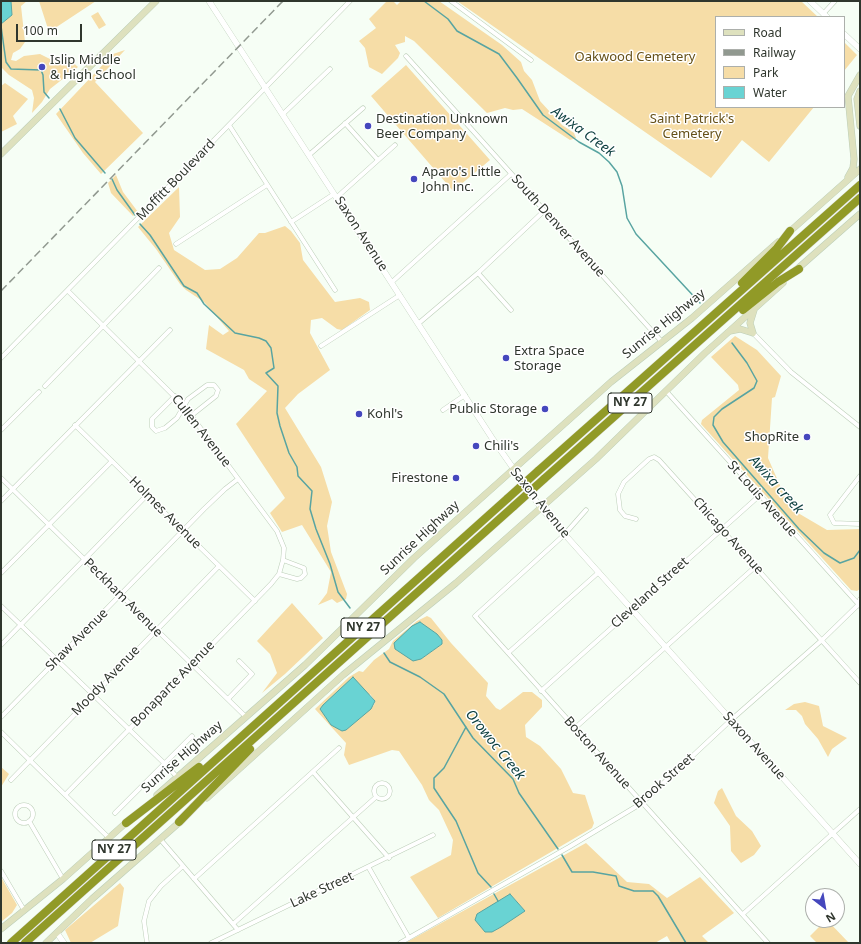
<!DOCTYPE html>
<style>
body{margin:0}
#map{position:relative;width:861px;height:944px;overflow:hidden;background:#f6fef5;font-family:"Noto Sans",sans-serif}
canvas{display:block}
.frame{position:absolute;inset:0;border:2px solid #2f362d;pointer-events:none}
.legend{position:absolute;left:715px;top:16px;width:130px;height:92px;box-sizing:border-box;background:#fff;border:1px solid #acafab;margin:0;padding:5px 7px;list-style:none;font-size:12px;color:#2f362d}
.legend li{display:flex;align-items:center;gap:8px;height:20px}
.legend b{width:20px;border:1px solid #acafab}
.north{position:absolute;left:805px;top:888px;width:40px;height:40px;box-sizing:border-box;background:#fff;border:1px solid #acafab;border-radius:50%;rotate:149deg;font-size:11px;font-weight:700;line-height:16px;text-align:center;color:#2f362d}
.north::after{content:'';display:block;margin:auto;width:14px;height:18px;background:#4547bd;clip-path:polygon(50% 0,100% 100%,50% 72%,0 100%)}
.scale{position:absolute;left:16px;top:24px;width:66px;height:18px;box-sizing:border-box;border:2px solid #2f362d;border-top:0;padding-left:5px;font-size:12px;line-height:14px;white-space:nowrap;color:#2f362d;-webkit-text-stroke:3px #fff;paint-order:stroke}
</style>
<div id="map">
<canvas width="861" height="944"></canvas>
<div class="frame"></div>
<ul class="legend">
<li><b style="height:5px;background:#dee1be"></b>Road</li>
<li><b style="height:5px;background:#919990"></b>Railway</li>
<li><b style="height:11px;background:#f6dda7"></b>Park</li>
<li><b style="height:11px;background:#69d3d3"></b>Water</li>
</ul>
<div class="north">N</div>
<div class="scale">100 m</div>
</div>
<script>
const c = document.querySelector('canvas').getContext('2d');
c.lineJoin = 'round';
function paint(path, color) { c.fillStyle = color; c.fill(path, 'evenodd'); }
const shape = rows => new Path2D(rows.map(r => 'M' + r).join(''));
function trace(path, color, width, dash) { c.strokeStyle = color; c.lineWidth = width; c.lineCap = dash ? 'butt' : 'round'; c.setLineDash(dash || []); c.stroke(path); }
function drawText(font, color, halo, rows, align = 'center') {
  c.font = font + ' "Noto Sans",sans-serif'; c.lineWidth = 3; c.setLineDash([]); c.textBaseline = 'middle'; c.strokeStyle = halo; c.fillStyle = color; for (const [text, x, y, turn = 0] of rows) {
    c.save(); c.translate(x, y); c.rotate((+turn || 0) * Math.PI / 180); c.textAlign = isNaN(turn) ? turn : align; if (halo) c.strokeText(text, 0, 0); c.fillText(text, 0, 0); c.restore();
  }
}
const green = shape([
 [11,1,27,1,21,6,25,42,20,49,13,53,11,60,16,61,24,56,40,54,52,60,69,59,78,67,50,89,42,102,32,113,34,98,32,90,9,75,2,68,1,65,1,24,12,15],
 [39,1,96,1,49,32],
 [387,1,393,1,397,5,401,1,439,1,502,45,521,62,524,71,532,80,540,101,562,125,574,133,576,138,570,140,522,109,513,110,505,108,487,113,414,41,405,36,405,42,395,45,400,53,398,58,382,74,369,67,365,48,359,41,376,28,369,19],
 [457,1,801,1,818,17,716,17,716,107,814,107,769,162,742,140,711,178],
 [98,12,106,25,99,29,91,16],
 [844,42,857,55,844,71],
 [125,50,95,82,143,133,101,174,83,153,56,114,113,54],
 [406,65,490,160,453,191,371,96],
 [5,83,28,99,13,116,17,124,1,132,1,86],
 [116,175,123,192,138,212,133,216,111,193,108,183],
 [179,187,180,217,169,233,174,250,205,270,220,269,237,258,259,233,265,233,285,226,291,231,300,243,303,260,335,302,360,298,369,302,370,310,342,330,337,329,322,318,311,320,310,333,330,370,298,394,285,408,321,467,332,502,327,526,331,552,347,594,346,599,337,603,332,599,318,605,327,593,331,572,302,525,282,532,270,513,285,498,236,424,267,391,249,379,244,370,206,349,209,325,223,335,229,331,204,302,186,290,180,284,156,249,138,227],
 [735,336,757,350,781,376,775,397,772,398,768,458,785,497,798,513,827,530,860,529,860,589,857,591,851,590,701,424,702,420,739,390,738,385,711,357],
 [292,603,323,638,285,674,262,693,277,673,270,654,257,641],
 [427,616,431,618,451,643,488,683,486,696,496,708,500,710,523,692,532,692,542,700,542,707,525,725,526,737,540,746,561,769,573,793,585,795,594,823,592,828,438,918,410,877,451,855,453,840,439,810,429,800,422,785,399,751,392,750,349,765,344,755,346,743,315,709,349,677,359,671,363,672,374,660,389,649,393,641,417,621],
 [442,644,421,659,413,660,395,649],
 [370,694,375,701,374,705,346,730],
 [805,702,819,706,823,726,847,738,832,749,828,757,818,739,805,724,802,716,796,710,785,710,794,704],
 [1,767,9,774,1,787],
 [722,788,736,816,752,831,761,846,754,855,741,863,731,851,730,826,714,803,718,791],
 [586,843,627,882,649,884,667,898,700,877,734,913,702,936,709,943,671,943,667,936,655,943,407,942],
 [510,894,525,911,492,932],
 [1,877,17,905,12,913,1,922],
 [120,883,124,888,118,926,90,943,71,943,65,930],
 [826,920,827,920,849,943,817,943,810,936]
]);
const water = shape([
 [1,1,11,1,12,15,1,24,1,1],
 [420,622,437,634,442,640,442,644,421,659,413,661,395,649,394,643,412,626,420,622],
 [353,677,375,701,371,709,346,730,342,731,331,725,320,709,323,705,353,677],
 [510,894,525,911,501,927,492,932,485,932,475,920,477,914,510,894]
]);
const stream = shape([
 [424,1,448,19,457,31,499,54,517,78,543,115,579,142,599,153,609,162,617,172,622,186,627,218,636,234,700,303],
 [1,26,6,62,11,69,41,70,43,75,44,92,49,98],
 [60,109,75,138,105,173],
 [112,179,117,190,135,215],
 [140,224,150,235,184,286,197,293,204,304,235,333,259,338,266,341,271,348,274,368,266,373,278,386,277,413,280,426,289,453,297,467,298,476,312,491,310,509,316,529,330,564,338,592,350,608],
 [732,343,747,363,757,381,754,388,722,409,714,417,713,425,723,442,799,529,824,553,840,563,854,558,860,550],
 [384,653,390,662,420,677,444,694,473,738,513,779,519,793,558,849],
 [466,727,444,768,434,778,434,788,456,821,478,873,491,887],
 [562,855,572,872,593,872,616,876,619,886,634,891,653,891,658,896,686,943],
 [494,894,498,901]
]);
const minor = shape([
 [451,1,531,60],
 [823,14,835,1],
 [406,56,662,342],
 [283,114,330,69],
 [345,123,378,160],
 [229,125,335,290],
 [309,155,363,108],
 [337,197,395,145],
 [291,222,334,194],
 [176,244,267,185],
 [478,273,511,310],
 [392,282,511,174],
 [419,323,478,273,544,211],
 [753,333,791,372,860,427],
 [321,346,400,295],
 [1,358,350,1],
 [45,386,159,268],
 [666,391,860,606],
 [175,396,152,419,152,427,156,431,165,428,177,418,188,399,207,385,214,385,218,390,216,396,192,415],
 [443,410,465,395],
 [75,425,255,601],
 [1,430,39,392],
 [860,476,830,515,834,523,860,524],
 [1,478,246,717],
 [1,501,170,330],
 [586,510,564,535,475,616,768,943],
 [636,519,625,516,620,510,618,494,624,482,649,459,654,457,659,460,860,683],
 [1,573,112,461],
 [279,574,297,579,301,578,305,574,304,568,283,560],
 [1,606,165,764,177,777],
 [1,645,147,495],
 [508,653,599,572],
 [541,691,759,496],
 [228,699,252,674,239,661],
 [1,717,204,509,225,489,238,479],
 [575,728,755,567],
 [1,732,109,838],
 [314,773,389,858],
 [11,780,219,566],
 '374 791a8 8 0 1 1 16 0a8 8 0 1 1-16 0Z',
 [66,794,271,584,279,574,283,560,284,548,277,531,184,406,68,291],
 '15 814a9 9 0 1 1 18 0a9 9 0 1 1-18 0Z',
 [115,813,192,736],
 [29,821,63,879],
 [160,839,238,930],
 [369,868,409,938],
 [1,871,24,910],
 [194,879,339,748],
 [743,914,860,809],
 [233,924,376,797],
 [147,943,144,921,149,901,161,886,183,866],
 [211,943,433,835],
 [400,943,569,847,642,803,731,720,822,640,858,605,860,599]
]);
const tertiary = shape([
 [209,1,492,438,541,508,860,864],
 [810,1,827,17],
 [844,34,860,49],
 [57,933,64,943]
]);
const secondary = shape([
 [860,91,857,99,860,126],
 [1,154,156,1],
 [848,177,853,168,854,159,848,96,860,75],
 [787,234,860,169],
 [795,271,860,214],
 [730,331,740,329,753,333],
 [753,333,750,323,754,310],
 [157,795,305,665,414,558,563,425,611,382,692,318,778,242],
 [207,798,343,675,456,583,596,459,705,353,783,283],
 [1,929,63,879,129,820],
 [46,943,92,899,182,820]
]);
const motorway = shape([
 [742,283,777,248,790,231],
 [743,310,778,282,799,269],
 [538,471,860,185],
 [544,479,860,198],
 [179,822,250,749],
 [126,823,199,767],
 [11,943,508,498],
 [25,943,514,506]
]);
const rail = shape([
 [1,291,283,1]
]);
const motorwayBridge = shape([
 [508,498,538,471],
 [514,506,544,479]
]);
const markers = [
 [42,67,4,"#4547bd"],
 [368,126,4,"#4547bd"],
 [414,179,4,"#4547bd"],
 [506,358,4,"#4547bd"],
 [545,409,4,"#4547bd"],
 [359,414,4,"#4547bd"],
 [807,437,4,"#4547bd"],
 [476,446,4,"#4547bd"],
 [456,478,4,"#4547bd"]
];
const shields = [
 [630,403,44],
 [363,628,44],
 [114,850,44]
];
const shieldNames = [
 ["NY 27",630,403],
 ["NY 27",363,628],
 ["NY 27",114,850]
];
const parkNames = [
 ["Oakwood Cemetery",635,57],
 ["Saint Patrick's",692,119],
 ["Cemetery",692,134]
];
const poiNames = [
 ["Islip Middle",50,60],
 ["& High School",50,75],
 ["Destination Unknown",376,119],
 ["Beer Company",376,134],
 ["Aparo's Little",422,172],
 ["John inc.",422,187],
 ["Extra Space",514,351],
 ["Storage",514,366],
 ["Public Storage",537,409,"right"],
 ["Kohl's",367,414],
 ["ShopRite",799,437,"right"],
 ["Chili's",484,446],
 ["Firestone",448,478,"right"]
];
const streetNames = [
 ["Moffitt Boulevard",176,180,-46],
 ["South Denver Avenue",558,226,48],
 ["Saxon Avenue",361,234,57],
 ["Sunrise Highway",664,324,-39],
 ["Cullen Avenue",201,431,52],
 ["St Louis Avenue",762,499,48],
 ["Saxon Avenue",540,503,51],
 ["Holmes Avenue",165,513,45],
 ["Chicago Avenue",728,536,48],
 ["Sunrise Highway",420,538,-43],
 ["Cleveland Street",650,593,-42],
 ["Peckham Avenue",123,598,45],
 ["Shaw Avenue",77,640,-45],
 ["Moody Avenue",106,681,-46],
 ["Bonaparte Avenue",173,684,-46],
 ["Saxon Avenue",754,746,48],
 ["Boston Avenue",597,753,48],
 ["Sunrise Highway",182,757,-41],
 ["Brook Street",664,781,-41],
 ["Lake Street",322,890,-25]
];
const waterNames = [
 ["Awixa Creek",583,132,36],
 ["Awixa creek",776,485,48],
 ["Orowoc Creek",495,745,51]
];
paint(green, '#f6dda7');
paint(water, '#69d3d3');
trace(water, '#58a4a1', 1);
trace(stream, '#58a4a1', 1.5);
trace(minor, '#bcceb8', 5);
trace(tertiary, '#bcceb8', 6);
trace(secondary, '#bcceb8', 7);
trace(motorway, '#dadbd9', 9);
trace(minor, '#fff', 4);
trace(tertiary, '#fff', 5.5);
trace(secondary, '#dee1be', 6);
trace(motorway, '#919a27', 8);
trace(rail, '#919990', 1.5, [8, 4]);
trace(motorwayBridge, '#dadbd9', 9, []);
trace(motorwayBridge, '#919a27', 8);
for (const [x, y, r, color] of markers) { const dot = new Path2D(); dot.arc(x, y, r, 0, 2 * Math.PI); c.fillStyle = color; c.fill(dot); trace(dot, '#fff', 1.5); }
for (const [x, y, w] of shields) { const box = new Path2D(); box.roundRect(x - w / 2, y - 10, w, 20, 3); c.fillStyle = '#fff'; c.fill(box); trace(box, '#2f362d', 1); }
drawText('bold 12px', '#2f362d', null, shieldNames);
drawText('13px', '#655018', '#fff', parkNames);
drawText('13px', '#2f362d', '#fff', poiNames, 'left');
drawText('13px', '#2f362d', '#fff', streetNames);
drawText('italic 14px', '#0c3f3f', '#fff', waterNames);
</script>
